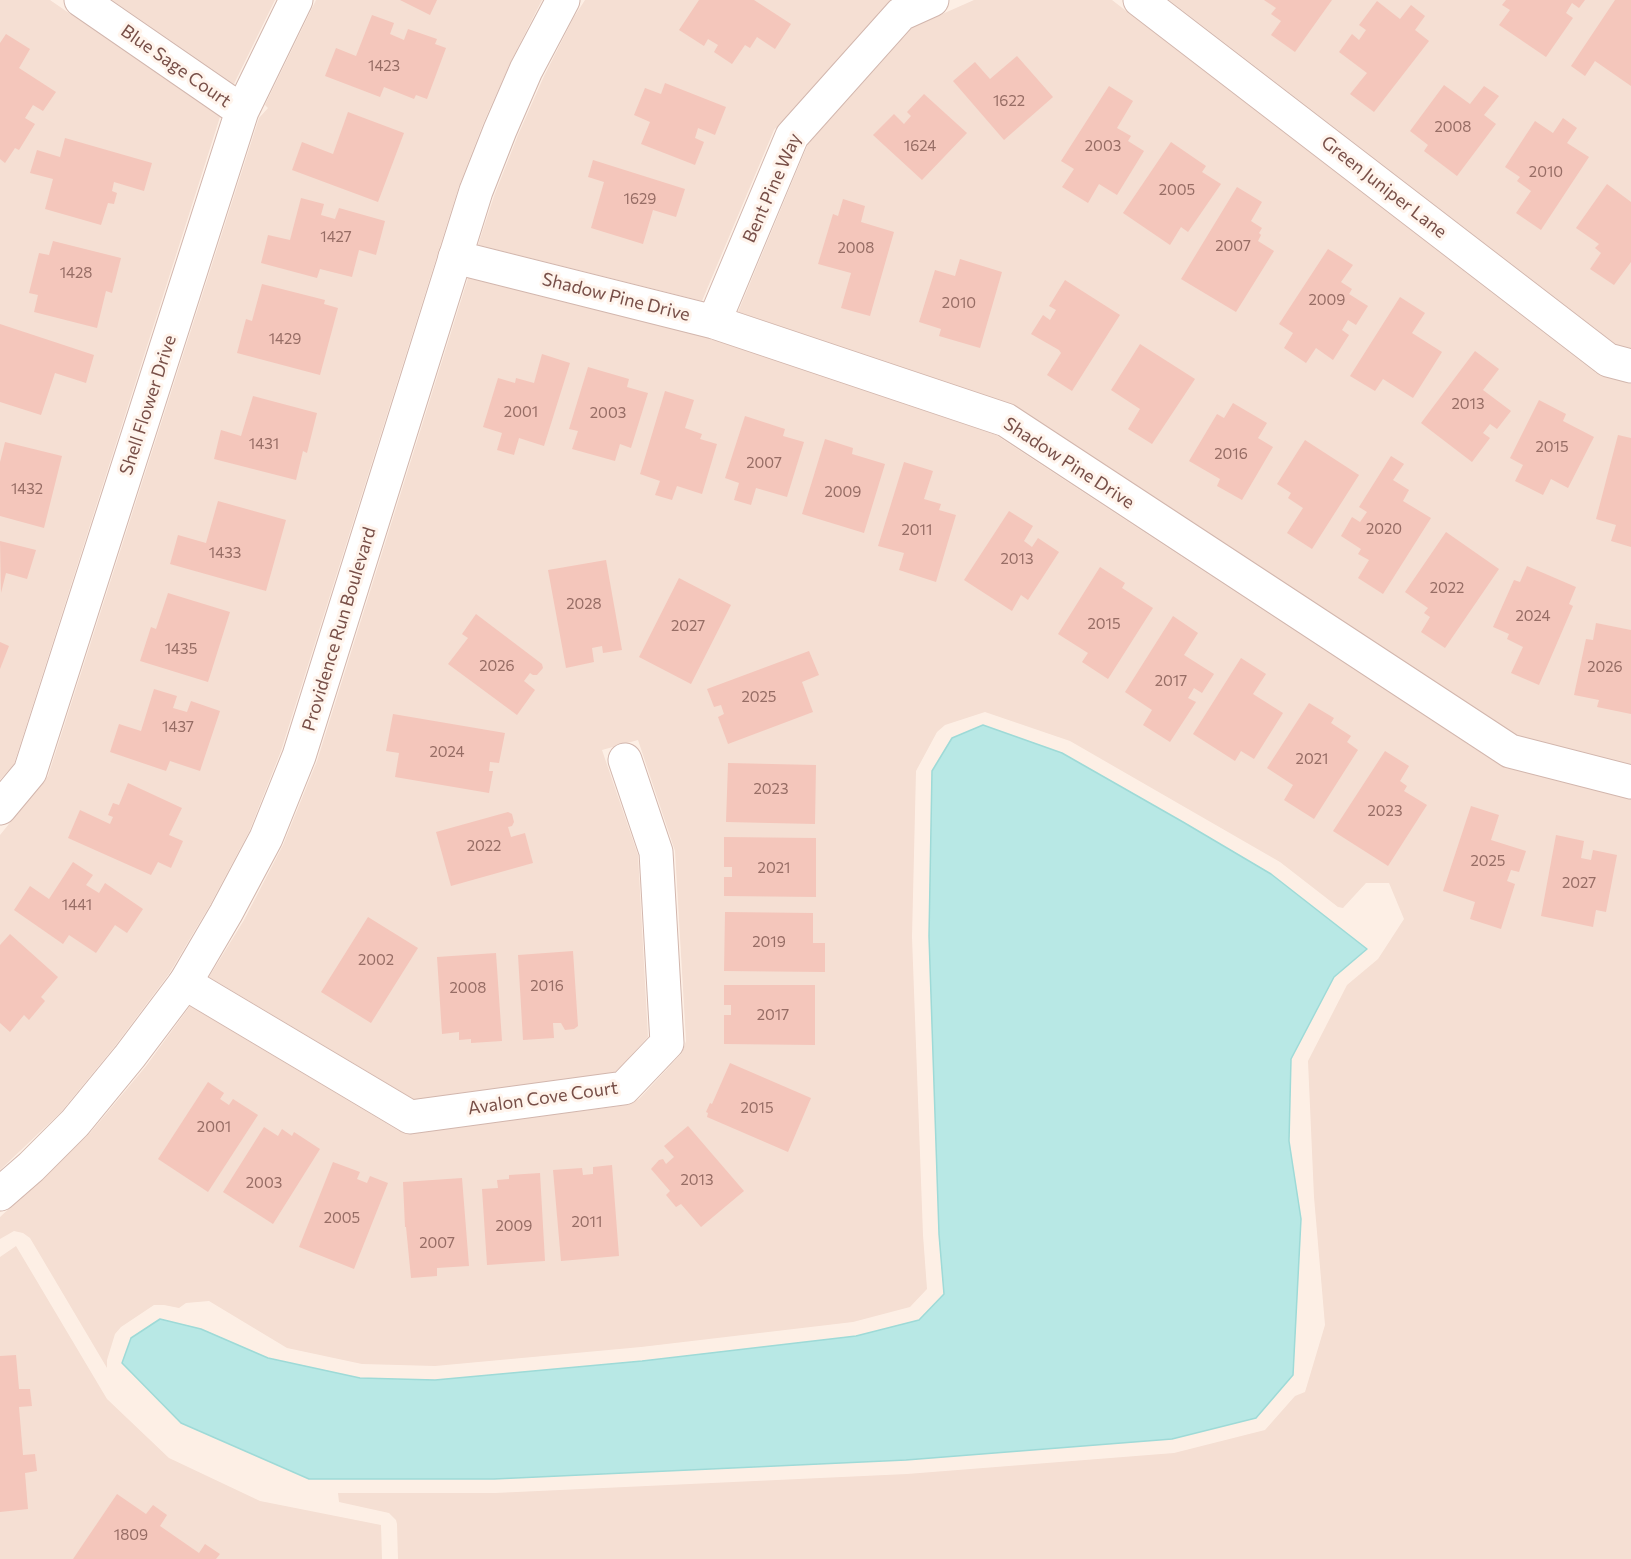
<!DOCTYPE html>
<style>
body{margin:0}
canvas{display:block;background:#fdefe5}
</style>
<canvas width="1631" height="1559"></canvas>
<script>
const c = document.querySelector('canvas').getContext('2d');
c.lineJoin = 'round';
function paint(path, color) { c.fillStyle = color; c.fill(path, 'evenodd'); }
const shape = rows => new Path2D(rows.map(r => 'M' + r).join(''));
function trace(path, color, width, dash) { c.strokeStyle = color; c.lineWidth = width; c.lineCap = dash ? 'butt' : 'round'; c.setLineDash(dash || []); c.stroke(path); }
function drawText(font, color, halo, rows, align = 'center') {
  c.font = font + ' Commissioner,sans-serif'; c.lineWidth = 6; c.setLineDash([]); c.textBaseline = 'middle'; c.strokeStyle = halo; c.fillStyle = color; for (const [text, x, y, turn = 0] of rows) {
    c.save(); c.translate(x, y); c.rotate((+turn || 0) * Math.PI / 180); c.textAlign = isNaN(turn) ? turn : align; if (halo) c.strokeText(text, 0, 0); c.fillText(text, 0, 0); c.restore();
  }
}
const residential = shape([
 [0,0,50,0,220,117,14,764,0,780],
 [112,0,275,0,234,84],
 [316,0,542,0,510,63,483,124,459,186,281,751,249,832,210,905,169,974,115,1046,61,1112,0,1170,0,835,48,776,259,118,268,108,265,105],
 [585,0,891,0,774,130,702,301,478,245,494,196,518,135,544,76,574,17],
 [974,0,1112,0,1596,373,1631,384,1631,765,1518,736,1017,407,738,312,808,144,913,27],
 [1169,0,1631,0,1631,349,1617,345],
 [468,278,708,337,996,435,1498,764,1631,799,1631,1559,398,1559,397,1524,396,1520,389,1513,339,1502,338,1493,495,1493,907,1474,1174,1453,1265,1430,1295,1396,1305,1392,1325,1325,1314,1197,1308,1061,1347,985,1378,959,1404,919,1389,883,1366,883,1343,908,1338,907,1280,862,1070,741,985,712,945,725,937,732,916,771,912,937,923,1235,927,1289,910,1307,853,1322,641,1347,435,1366,362,1364,287,1348,209,1301,186,1303,179,1308,164,1305,154,1305,121,1327,115,1334,107,1360,107,1368,30,1238,23,1233,14,1231,0,1239,0,1217,90,1133,146,1066,190,1006,399,1131,413,1133,627,1105,639,1099,682,1053,686,1041,675,851,638,740,602,750,638,855,648,1037,615,1073,415,1100,209,977,244,920,283,845,317,761],
 [16,1246,107,1399,169,1458,260,1501,381,1525,382,1559,0,1559,0,1257]
]);
const water = shape([
 [983,725,1062,753,1183,822,1271,874,1367,949,1334,977,1291,1059,1289,1141,1301,1219,1293,1375,1256,1418,1172,1439,906,1460,494,1479,309,1479,181,1423,122,1363,131,1338,160,1319,201,1329,268,1358,360,1378,435,1380,642,1361,856,1336,919,1320,944,1294,939,1234,929,936,932,771,952,738,983,725]
]);
const building = shape([
 [400,0,437,0,430,15],
 [699,0,754,0,791,24,775,49,757,37,750,48,745,45,732,64,714,52,718,45,708,39,704,46,679,30],
 [1264,0,1332,0,1295,52,1271,35,1281,21,1271,14,1276,8],
 [1506,0,1585,0,1579,8,1572,3,1566,13,1573,18,1546,57,1499,25,1510,10,1502,5],
 [1615,0,1631,0,1631,86,1595,61,1585,76,1571,66],
 [1377,1,1400,19,1411,5,1425,16,1415,30,1429,41,1374,112,1350,94,1367,73,1339,52,1352,34,1359,40,1366,30,1359,25],
 [372,15,394,23,390,34,404,40,408,29,437,39,435,44,446,48,427,99,416,95,414,99,384,87,380,97,325,76,336,48,356,56],
 [6,34,30,49,19,68,56,92,43,111,33,105,25,118,35,124,19,150,15,148,5,163,0,159,0,43],
 [1017,56,1053,97,1004,140,953,81,975,62,990,79],
 [665,83,726,107,715,135,698,128,695,138,704,142,695,165,641,144,650,122,634,115,645,88,661,94],
 [1444,85,1470,104,1484,86,1499,96,1484,115,1496,124,1457,176,1424,151,1428,145,1410,131],
 [1109,86,1133,101,1117,128,1131,136,1128,141,1144,151,1117,195,1099,184,1088,203,1062,187,1074,169,1061,161],
 [924,94,967,133,922,180,873,135,894,114,904,124,911,116,907,112],
 [348,112,404,133,378,202,292,170,302,142,333,154],
 [1563,118,1577,128,1567,143,1589,157,1541,230,1516,213,1531,191,1517,181,1520,177,1505,167,1535,121,1553,133],
 [65,138,152,163,144,191,114,182,112,191,117,193,114,204,108,203,101,225,45,209,53,179,30,173,37,150,60,157],
 [1171,142,1206,166,1202,172,1221,184,1188,232,1181,227,1170,245,1123,213],
 [593,160,685,189,676,217,653,210,643,244,591,228,604,182,588,177],
 [1607,184,1631,202,1631,262,1614,285,1590,269,1601,253,1595,248,1599,244,1576,228],
 [1237,187,1262,202,1251,221,1262,228,1259,233,1261,235,1258,241,1274,251,1236,312,1181,279],
 [301,198,324,204,321,215,335,219,339,208,385,221,376,255,359,250,352,277,320,269,317,278,261,263,268,235,290,240],
 [843,199,865,206,861,222,894,232,870,316,841,308,851,273,818,264,833,214,838,216],
 [53,241,121,258,112,293,106,291,97,328,34,312,38,295,29,293,39,253,49,255],
 [1328,249,1353,265,1341,282,1352,289,1349,294,1368,306,1356,325,1348,320,1342,330,1349,335,1333,360,1316,348,1306,363,1284,348,1293,333,1279,324],
 [960,259,1002,272,980,348,939,336,941,329,919,322,935,270,955,276],
 [1065,280,1120,315,1072,391,1047,375,1061,353,1059,350,1031,334,1043,315,1050,320,1056,310,1049,306],
 [262,284,325,300,324,304,338,308,320,375,237,353,246,319,252,321],
 [1400,297,1425,313,1412,333,1442,352,1413,398,1383,379,1375,391,1350,376],
 [0,324,94,355,86,383,55,373,41,415,0,402],
 [1140,344,1195,379,1152,444,1128,429,1140,409,1111,390],
 [1475,351,1499,369,1483,390,1511,411,1497,429,1490,424,1483,433,1490,438,1472,462,1421,423],
 [542,354,570,363,544,446,519,438,514,455,497,450,502,433,483,427,498,378,515,383,516,378,534,383],
 [588,367,629,379,627,387,648,393,631,448,620,444,615,461,572,449,578,431,569,429],
 [665,391,694,400,685,428,702,434,700,439,717,444,702,494,677,486,672,500,655,495,660,481,640,474],
 [253,396,317,413,307,453,303,451,296,480,214,459,221,430,241,436],
 [1539,400,1566,414,1563,421,1594,437,1568,488,1551,479,1543,495,1515,481,1523,465,1510,458],
 [1233,403,1267,423,1258,438,1273,447,1242,500,1217,486,1220,479,1189,461,1217,414,1224,418],
 [745,416,785,429,783,436,804,442,787,497,756,488,751,505,734,500,739,483,725,478],
 [1618,435,1631,438,1631,547,1611,541,1616,525,1596,519],
 [825,439,853,448,852,454,885,464,864,533,802,514],
 [1305,440,1359,475,1312,549,1287,533,1303,508,1288,498,1291,493,1277,484],
 [5,442,62,456,44,528,0,516,0,462],
 [1391,456,1404,464,1393,480,1409,490,1403,501,1431,518,1383,594,1358,578,1369,560,1358,554,1361,549,1341,536,1352,517,1360,522,1367,512,1359,507],
 [904,462,933,471,924,499,941,504,939,510,956,515,936,582,899,570,904,553,878,546],
 [218,501,286,520,266,591,170,564,178,535,206,543],
 [1009,511,1033,526,1024,541,1032,547,1038,538,1059,552,1028,600,1021,595,1012,611,964,580],
 [1446,532,1499,569,1445,648,1421,632,1430,617,1424,613,1428,608,1405,592],
 [0,541,36,550,27,579,6,573,1,593],
 [606,560,622,650,603,653,602,646,592,648,594,662,566,668,548,570],
 [1527,566,1576,587,1569,604,1573,606,1539,685,1511,673,1523,647,1507,639,1509,634,1493,627,1514,580,1520,582],
 [1100,567,1125,583,1122,588,1153,608,1108,679,1082,662,1088,653,1058,634],
 [679,578,731,605,691,684,639,657],
 [168,593,230,612,208,682,140,661,151,627,156,629],
 [476,614,542,664,543,668,537,675,533,675,530,673,524,681,535,690,517,715,448,664,468,638,462,634],
 [1173,616,1198,633,1184,655,1214,674,1202,693,1194,688,1188,698,1196,702,1170,742,1143,725,1152,710,1125,692],
 [1596,623,1631,630,1631,714,1597,707,1599,700,1574,695,1586,639,1593,640],
 [0,642,9,646,0,669],
 [809,651,819,675,802,682,813,712,728,744,718,717,724,714,721,705,714,707,707,689],
 [1241,658,1266,674,1253,694,1283,713,1254,759,1241,751,1235,761,1193,734],
 [154,689,177,696,173,708,187,712,191,701,220,711,200,771,170,761,166,771,110,752,119,724,141,731],
 [1309,703,1334,718,1331,723,1351,736,1347,742,1358,750,1314,819,1284,800,1293,785,1267,768],
 [393,714,505,733,499,763,490,762,489,771,493,771,489,793,395,777,399,753,386,751],
 [1385,751,1409,766,1400,781,1407,786,1404,791,1427,805,1388,866,1333,831],
 [728,763,816,765,815,824,726,822],
 [128,783,182,808,169,835,183,841,171,868,158,862,151,875,68,838,80,810,110,824,113,817,108,815,113,803,119,805],
 [1471,806,1499,815,1491,840,1526,851,1519,872,1511,870,1507,881,1515,884,1501,929,1470,919,1475,902,1443,891],
 [508,812,512,814,514,822,512,826,508,827,511,837,525,833,533,863,451,886,436,832],
 [1556,835,1584,841,1581,858,1591,860,1593,850,1617,855,1606,912,1596,910,1593,927,1541,916],
 [724,837,816,838,816,897,724,896,724,877,732,877,732,867,724,867],
 [73,862,93,875,86,885,99,893,105,883,143,909,127,933,115,925,96,953,69,935,63,944,14,910,30,886,49,899],
 [725,912,813,913,813,943,825,943,825,972,724,971],
 [368,917,418,948,371,1023,321,992],
 [10,934,58,977,41,997,45,1001,29,1020,24,1015,10,1032,0,1023,0,945],
 [573,951,578,1026,574,1029,565,1030,561,1023,553,1023,554,1038,523,1040,518,955],
 [496,953,502,1041,471,1043,471,1039,459,1040,459,1032,442,1034,437,957],
 [724,985,815,985,815,1045,724,1044,724,1015,731,1015,731,1005,724,1005],
 [730,1063,811,1098,788,1152,707,1117,708,1113,706,1112,710,1103,712,1104],
 [208,1082,224,1093,220,1099,229,1105,233,1099,258,1115,208,1192,158,1159],
 [688,1126,744,1191,701,1227,681,1204,676,1207,666,1195,670,1191,651,1169,659,1160,663,1159,666,1164,674,1157,664,1146],
 [264,1127,278,1136,282,1129,292,1136,294,1132,320,1149,273,1224,223,1192],
 [333,1162,360,1172,357,1179,367,1183,370,1176,388,1183,354,1269,299,1247],
 [612,1165,619,1256,561,1261,553,1170,582,1168,583,1175,593,1174,593,1167],
 [540,1173,545,1261,487,1265,482,1189,498,1188,497,1180,509,1179,509,1175],
 [462,1178,469,1266,437,1268,437,1276,411,1278,406,1227,405,1227,403,1182],
 [16,1355,19,1389,30,1389,32,1406,19,1407,23,1455,35,1454,37,1471,25,1473,28,1509,0,1512,0,1356],
 [117,1494,146,1514,153,1505,167,1515,160,1526,199,1553,205,1544,220,1554,216,1559,73,1559]
]);
const minor = shape([
 [81,0,242,111],
 [1140,0,1608,360,1631,366],
 [455,257,714,322,1006,420,1510,751,1631,782],
 [714,322,792,136,901,14,932,0],
 [0,808,30,772,242,111,296,0],
 [185,983,410,1117,624,1088,667,1043,656,852,625,760]
]);
const tertiary = shape([
 [0,1194,31,1167,75,1123,130,1056,185,983,226,913,266,838,299,756,476,191,500,130,526,70,563,0]
]);
const numberNames = [
 ["1423",384,66],
 ["1622",1009,101],
 ["2008",1453,127],
 ["1624",920,146],
 ["2003",1103,146],
 ["2010",1546,172],
 ["2005",1177,190],
 ["1629",640,199],
 ["1427",336,237],
 ["2007",1233,246],
 ["2008",856,248],
 ["1428",76,273],
 ["2009",1327,300],
 ["2010",959,303],
 ["1429",285,339],
 ["2013",1468,404],
 ["2001",521,412],
 ["2003",608,413],
 ["1431",264,444],
 ["2015",1552,447],
 ["2016",1231,454],
 ["2007",764,463],
 ["1432",27,489],
 ["2009",843,492],
 ["2020",1384,529],
 ["2011",917,530],
 ["1433",225,553],
 ["2013",1017,559],
 ["2022",1447,588],
 ["2028",584,604],
 ["2024",1533,616],
 ["2015",1104,624],
 ["2027",688,626],
 ["1435",181,649],
 ["2026",497,666],
 ["2026",1605,667],
 ["2017",1171,681],
 ["2025",759,697],
 ["1437",178,727],
 ["2024",447,752],
 ["2021",1312,759],
 ["2023",771,789],
 ["2023",1385,811],
 ["2022",484,846],
 ["2025",1488,861],
 ["2021",774,868],
 ["2027",1579,883],
 ["1441",77,905],
 ["2019",769,942],
 ["2002",376,960],
 ["2016",547,986],
 ["2008",468,988],
 ["2017",773,1015],
 ["2015",757,1108],
 ["2001",214,1127],
 ["2013",697,1180],
 ["2003",264,1183],
 ["2005",342,1218],
 ["2011",587,1222],
 ["2009",514,1226],
 ["2007",437,1243],
 ["1809",131,1535]
];
const streetNames = [
 ["Blue Sage Court",176,66,35],
 ["Green Juniper Lane",1384,187,38],
 ["Bent Pine Way",772,188,-66],
 ["Shadow Pine Drive",616,297,14],
 ["Shell Flower Drive",148,405,-72],
 ["Shadow Pine Drive",1069,463,33],
 ["Providence Run Boulevard",339,629,-73],
 ["Avalon Cove Court",543,1098,-8]
];
paint(residential, '#f5dfd3');
paint(water, '#b8e8e5');
trace(water, '#9edad7', 1.5);
paint(building, '#f4c6bb');
trace(minor, '#d2b6ad', 35);
trace(tertiary, '#d2b6ad', 35);
trace(minor, '#fff', 33);
trace(tertiary, '#fff', 33);
drawText('15px', '#976d65', null, numberNames);
drawText('18px', '#784f48', '#fff4ec', streetNames);
</script>
